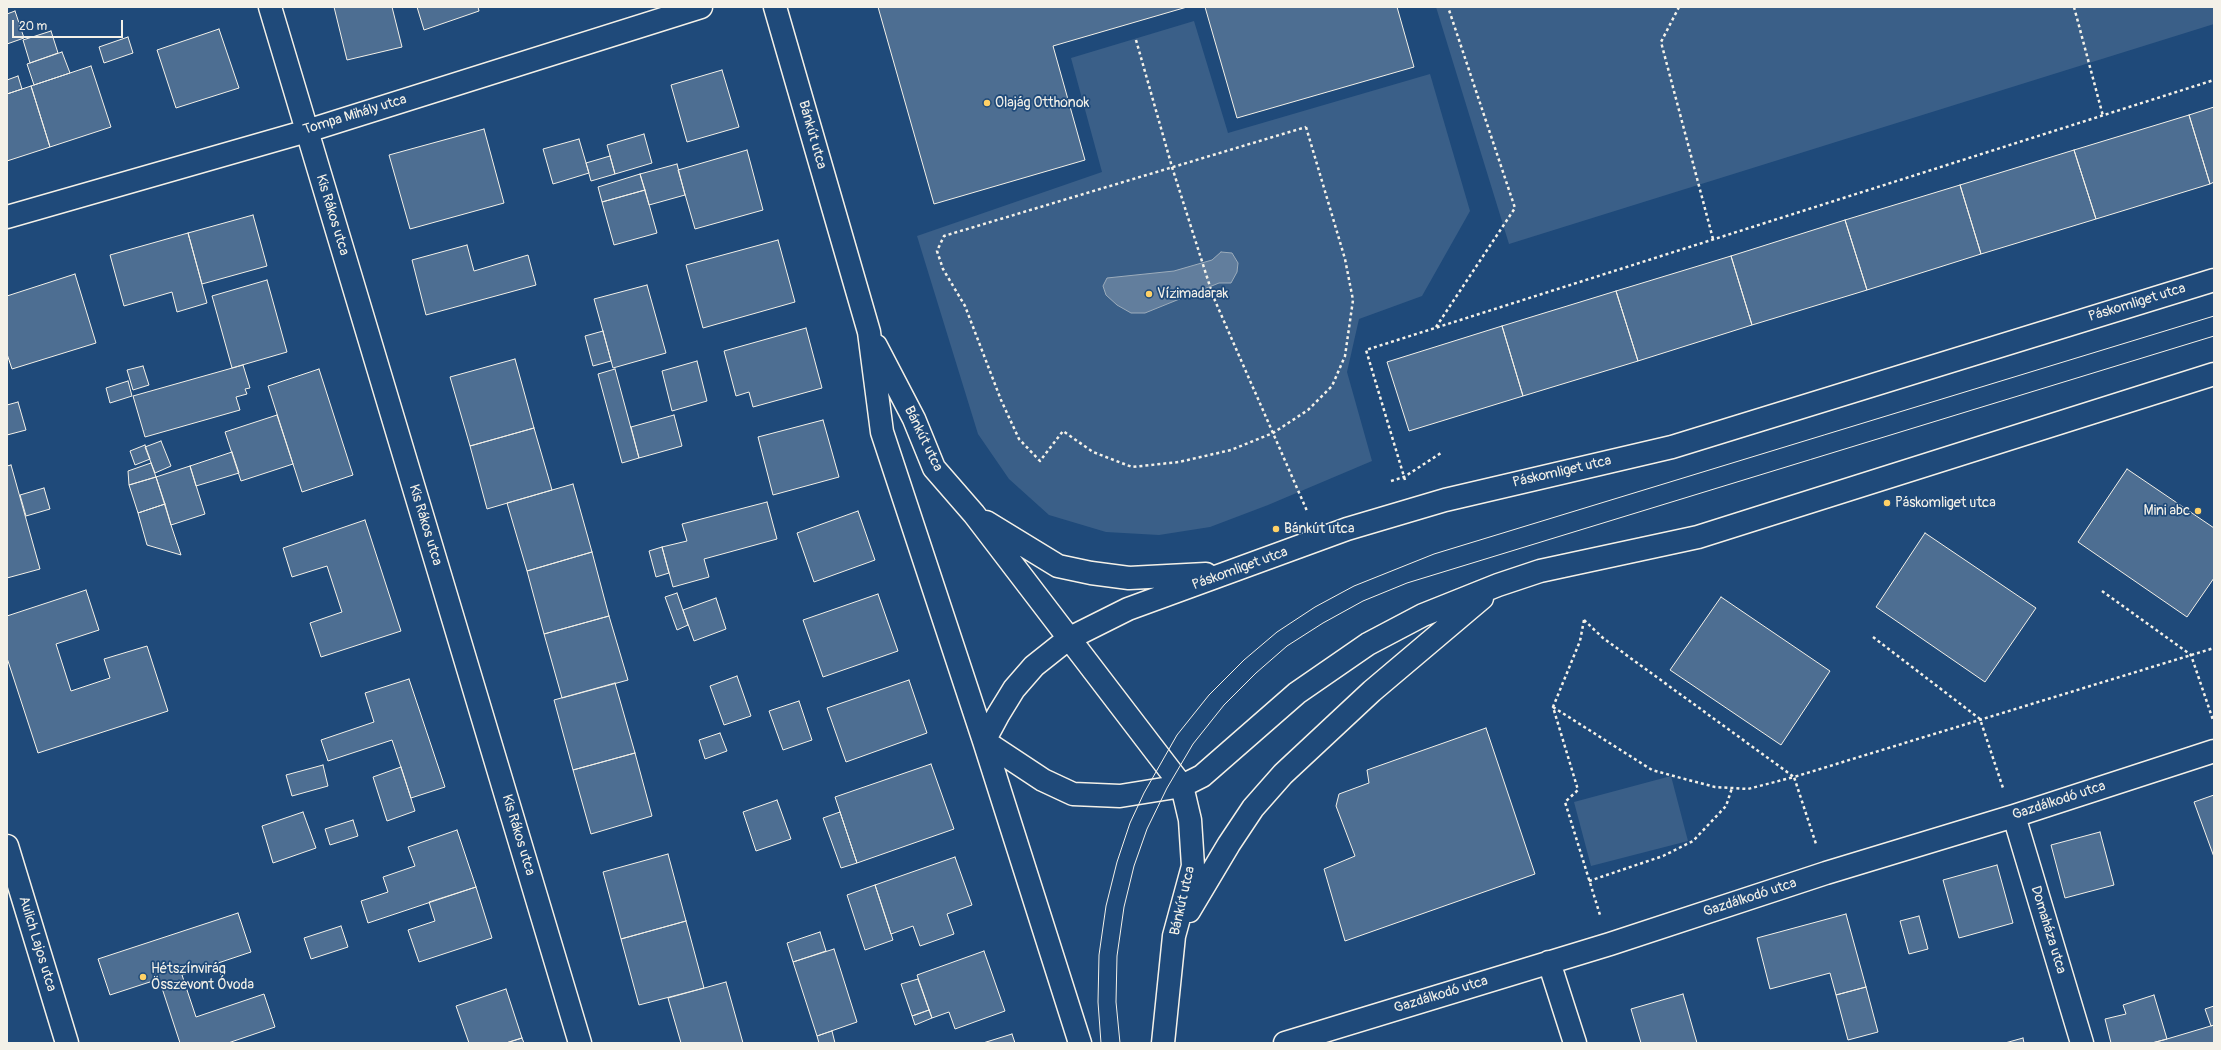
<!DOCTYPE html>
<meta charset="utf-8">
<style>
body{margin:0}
#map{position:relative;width:2221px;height:1050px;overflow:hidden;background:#1f4a7a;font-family:Pangolin,sans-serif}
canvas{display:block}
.frame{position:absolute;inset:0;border:8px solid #f4f1e8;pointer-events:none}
.scale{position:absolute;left:12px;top:20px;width:111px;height:18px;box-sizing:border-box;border:2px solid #f4f1e8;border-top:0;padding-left:5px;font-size:12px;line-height:14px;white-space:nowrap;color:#f4f1e8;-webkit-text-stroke:3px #1f4a7a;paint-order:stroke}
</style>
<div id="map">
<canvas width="2221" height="1050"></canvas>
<div class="frame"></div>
<div class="scale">20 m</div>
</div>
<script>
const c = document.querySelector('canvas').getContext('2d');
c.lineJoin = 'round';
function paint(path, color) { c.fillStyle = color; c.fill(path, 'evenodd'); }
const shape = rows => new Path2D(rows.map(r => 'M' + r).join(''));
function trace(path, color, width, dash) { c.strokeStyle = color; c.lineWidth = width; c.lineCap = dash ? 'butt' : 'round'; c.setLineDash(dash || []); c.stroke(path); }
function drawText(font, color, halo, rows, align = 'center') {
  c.font = font + ' Pangolin,sans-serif'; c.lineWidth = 3.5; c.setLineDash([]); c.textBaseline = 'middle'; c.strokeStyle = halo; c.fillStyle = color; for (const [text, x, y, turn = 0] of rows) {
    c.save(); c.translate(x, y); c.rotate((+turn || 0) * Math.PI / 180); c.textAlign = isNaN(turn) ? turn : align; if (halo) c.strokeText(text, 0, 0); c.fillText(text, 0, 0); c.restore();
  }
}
const green = shape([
 [1436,7,2214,7,2214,24,1509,244],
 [1194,21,1228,133,1430,74,1470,211,1422,296,1359,319,1347,372,1372,461,1268,505,1210,527,1159,535,1106,532,1049,515,1009,479,978,434,917,236,1102,172,1071,58],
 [1671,776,1688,841,1591,866,1574,802]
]);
const water = shape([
 [1221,252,1232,253,1238,263,1237,272,1231,283,1219,283,1145,313,1131,313,1117,305,1106,295,1103,286,1107,278,1174,271,1212,260,1221,252]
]);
const building = shape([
 [334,7,392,7,402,47,347,60,334,7],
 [417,7,478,7,479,11,424,30,417,7],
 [878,7,1187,7,1053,46,1085,160,934,204,878,7],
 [1205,7,1397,7,1414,67,1237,118,1205,7],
 [15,11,24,38,7,44,7,14,15,11],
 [219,29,239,88,176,108,157,50,219,29],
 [51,31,58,53,30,63,23,40,51,31],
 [128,37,133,53,104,63,99,47,128,37],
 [62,52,70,73,34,85,27,64,62,52],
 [91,66,111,127,50,147,31,86,91,66],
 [722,70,739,127,687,142,671,85,722,70],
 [18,76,22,89,7,94,7,80,18,76],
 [31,86,50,147,7,161,7,94,31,86],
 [2214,107,2214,182,2210,184,2189,115,2214,107],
 [2189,115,2210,184,2096,219,2074,150,2189,115],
 [484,129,504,203,410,229,389,155,484,129],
 [644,134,652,163,615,174,607,145,644,134],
 [579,139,589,173,553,184,543,149,579,139],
 [747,150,763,210,695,229,678,170,747,150],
 [2074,150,2096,219,1981,254,1960,185,2074,150],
 [610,156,615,174,591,181,586,163,610,156],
 [677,164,685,195,649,205,640,174,677,164],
 [640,174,645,190,602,202,598,187,640,174],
 [1960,185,1981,254,1867,290,1845,220,1960,185],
 [645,190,657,233,614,245,602,202,645,190],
 [253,215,267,266,202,284,188,233,253,215],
 [1845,220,1867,290,1752,325,1731,256,1845,220],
 [188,233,207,303,177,312,172,292,124,306,110,255,188,233],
 [778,240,795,302,703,328,686,265,778,240],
 [467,245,474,271,528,255,536,285,426,315,412,260,467,245],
 [1731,256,1752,325,1638,361,1616,291,1731,256],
 [75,274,96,343,12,369,7,354,7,296,75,274],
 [267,280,287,352,232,368,212,296,267,280],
 [647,285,666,353,613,368,594,299,647,285],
 [1616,291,1638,361,1523,396,1502,326,1616,291],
 [1502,326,1523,396,1409,431,1387,362,1502,326],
 [806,328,822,388,753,407,749,392,736,396,724,351,806,328],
 [603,331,611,361,593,366,585,336,603,331],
 [515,359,534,428,470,446,450,377,515,359],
 [697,361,707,401,672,411,662,371,697,361],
 [243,365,250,388,245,389,247,394,236,397,240,410,145,437,133,396,243,365],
 [143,366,149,385,133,390,127,370,143,366],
 [319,369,353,475,302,492,268,386,319,369],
 [615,369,639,458,622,463,598,374,615,369],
 [128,381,132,396,110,403,106,388,128,381],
 [18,402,26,430,7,435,7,405,18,402],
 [277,415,293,464,241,481,225,432,277,415],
 [674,415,682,446,639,458,631,427,674,415],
 [823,420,839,477,773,495,758,437,823,420],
 [534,428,552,490,487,509,470,446,534,428],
 [161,441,171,466,155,473,145,447,161,441],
 [145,445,150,459,135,465,130,451,145,445],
 [232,452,239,473,196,486,190,466,232,452],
 [151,463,156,477,129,485,128,471,151,463],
 [11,465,40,569,7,578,7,466,11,465],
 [190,466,205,514,171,525,156,477,190,466],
 [2127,469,2214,528,2214,578,2187,617,2078,542,2127,469],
 [156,477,165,504,138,513,129,485,156,477],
 [573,484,592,552,527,571,507,503,573,484],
 [44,488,50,509,26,516,20,495,44,488],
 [767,502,777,539,704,559,709,577,673,587,662,547,687,541,682,524,767,502],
 [165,504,171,525,181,555,147,545,138,513,165,504],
 [858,511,875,560,814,582,797,533,858,511],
 [365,520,401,631,321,657,310,623,342,612,327,566,292,577,283,548,365,520],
 [1925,533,2036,608,1985,682,1876,607,1925,533],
 [662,547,669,573,656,577,649,551,662,547],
 [592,552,609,616,544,634,527,571,592,552],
 [86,590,99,630,56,644,71,691,110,678,104,659,147,646,168,711,38,753,7,658,7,616,86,590],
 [677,593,688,625,677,630,665,597,677,593],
 [878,594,898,651,823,677,803,620,878,594],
 [1721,597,1830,671,1781,745,1670,670,1721,597],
 [716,598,726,629,694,641,683,610,716,598],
 [609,616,628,680,562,698,544,634,609,616],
 [737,676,751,716,724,725,710,686,737,676],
 [409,679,445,787,411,798,392,740,328,761,321,740,374,722,365,693,409,679],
 [909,680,927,733,846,762,827,708,909,680],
 [615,683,635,753,573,770,554,700,615,683],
 [799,701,812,740,783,750,769,711,799,701],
 [1486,728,1535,874,1345,941,1324,869,1355,856,1336,806,1339,794,1369,783,1367,770,1486,728],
 [720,733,727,751,705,759,699,740,720,733],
 [635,753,652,816,591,834,573,770,635,753],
 [931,764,954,829,857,863,835,797,931,764],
 [323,765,328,786,292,796,286,775,323,765],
 [401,767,415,811,387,821,373,777,401,767],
 [2214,795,2214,857,2194,802,2214,795],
 [777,800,791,839,756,851,743,812,777,800],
 [303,812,316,848,273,863,262,826,303,812],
 [840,812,857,863,841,868,823,818,840,812],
 [353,820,358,836,330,845,325,829,353,820],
 [457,830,476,887,368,923,361,901,388,892,383,877,415,866,408,847,457,830],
 [2100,832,2114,885,2065,898,2051,845,2100,832],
 [668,854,686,921,621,939,603,872,668,854],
 [955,857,972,905,947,914,954,934,920,946,913,926,891,934,875,885,955,857],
 [1997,865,2013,923,1959,938,1943,880,1997,865],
 [875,885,893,940,865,950,847,895,875,885],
 [476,887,492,938,419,962,408,930,435,921,429,902,476,887],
 [238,913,251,952,182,975,196,1017,264,994,275,1027,228,1043,180,1043,159,979,110,995,98,959,238,913],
 [1846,914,1866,987,1836,995,1830,973,1770,989,1757,938,1846,914],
 [1919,916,1928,949,1909,954,1900,921,1919,916],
 [686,921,704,988,639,1005,621,939,686,921],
 [341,926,348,947,311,959,304,938,341,926],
 [820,932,826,951,793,962,787,943,820,932],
 [834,949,857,1022,817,1036,793,962,834,949],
 [984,951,1005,1011,955,1029,949,1012,932,1018,917,975,984,951],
 [918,979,929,1010,912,1016,901,984,918,979],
 [726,982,743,1043,681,1043,668,998,726,982],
 [1866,987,1878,1032,1848,1040,1836,995,1866,987],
 [506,989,522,1038,506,1043,469,1043,456,1006,506,989],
 [1683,994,1697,1043,1641,1043,1631,1009,1683,994],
 [2154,995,2167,1039,2152,1043,2111,1043,2105,1019,2126,1014,2123,1005,2154,995],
 [2214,1006,2214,1025,2211,1026,2205,1009,2214,1006],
 [929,1010,932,1018,915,1025,912,1016,929,1010],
 [2214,1025,2214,1043,2152,1043,2167,1039,2214,1025],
 [832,1031,835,1043,819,1043,817,1036,832,1031],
 [1012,1034,1015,1043,983,1043,1012,1034],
 [522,1038,524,1043,506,1043,522,1038],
 [2023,1038,2024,1043,2005,1043,2023,1038]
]);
const path = shape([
 [1679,7,1661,42,1713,239],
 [2074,7,2103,116],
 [1136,40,1172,167,1213,296,1307,511],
 [1306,127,1345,259,1353,300,1345,356,1332,386,1308,410,1273,433,1231,450,1179,462,1132,467,1093,452,1063,431,1040,461,1019,439,1001,400,965,306,943,269,937,251,944,236,1306,127],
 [1436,327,1515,208,1448,7],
 [1405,480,1366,350,2214,80],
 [1391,481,1404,477,1441,453],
 [2102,591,2191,655,2213,720],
 [1584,620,1603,638,1794,777,2214,648],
 [1584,620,1580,641,1553,707,1578,790,1565,802,1600,915],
 [1873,637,1980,719,2003,788],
 [1553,707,1652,770,1681,778,1715,787,1748,789,1794,777,1816,844],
 [1589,881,1663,856,1693,841,1726,806,1732,788]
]);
const street = shape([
 [270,7,580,1043],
 [7,217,307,131,701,7],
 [2014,816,2082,1043],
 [7,846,67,1043],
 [1549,962,1575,1043],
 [1285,1043,1610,944,1826,873,2014,816,2214,751]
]);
const secondary = shape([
 [775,7,869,332,882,432,984,741,1080,1043],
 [876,346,914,419,934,468,974,514,1182,786,1190,820,1193,866,1174,936,1163,1043],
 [986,522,1058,566,1091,573,1129,578,1206,574],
 [984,741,1043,780,1073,794,1120,796,1182,786,1202,776,1297,693,1368,644,1423,615,1498,585,1540,571,1698,537,2214,374],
 [984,741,998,715,1014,689,1034,666,1068,639,1128,609,1347,529,1445,500,1672,447,2214,280],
 [1189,911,1229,844,1253,808,1283,774,1372,691,1482,598]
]);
const tram = shape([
 [1101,1043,1098,1002,1099,955,1106,906,1117,862,1130,823,1144,793,1177,735,1209,695,1244,660,1277,632,1315,607,1354,586,1434,554,2214,316],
 [1120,1043,1116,1002,1117,956,1124,907,1134,866,1147,829,1167,788,1193,744,1224,705,1256,673,1287,646,1323,623,1363,601,1407,583,2214,336]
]);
const markers = [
 [987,103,4,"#ffd166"],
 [1149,294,4,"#ffd166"],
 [1887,503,4,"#ffd166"],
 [2198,511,4,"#ffd166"],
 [1276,529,4,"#ffd166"],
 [143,977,4,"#ffd166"]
];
const poiNames = [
 ["Olajág Otthonok",995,103],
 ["Vízimadarak",1157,294],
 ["Páskomliget utca",1895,503],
 ["Mini abc",2190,511,"right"],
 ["Bánkút utca",1284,529],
 ["Hétszínvirág",151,969],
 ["Összevont Óvoda",151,985]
];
const streetNames = [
 ["Tompa Mihály utca",355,115,-17],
 ["Bánkút utca",812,135,74],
 ["Kis Rákos utca",332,215,73],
 ["Páskomliget utca",2137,303,-17],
 ["Bánkút utca",923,439,64],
 ["Páskomliget utca",1562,472,-13],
 ["Kis Rákos utca",425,525,73],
 ["Páskomliget utca",1240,569,-20],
 ["Gazdálkodó utca",2059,801,-18],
 ["Kis Rákos utca",518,835,73],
 ["Gazdálkodó utca",1750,898,-18],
 ["Bánkút utca",1183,901,-77],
 ["Domaháza utca",2048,930,73],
 ["Aulich Lajos utca",37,944,73],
 ["Gazdálkodó utca",1441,995,-17]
];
paint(green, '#3a5f88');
paint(water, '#627e9d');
trace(water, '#9cacbb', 1);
paint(building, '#4d6e92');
trace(building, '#f4f1e8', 1);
trace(street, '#f4f1e8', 25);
trace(secondary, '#f4f1e8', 25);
trace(path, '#f4f1e8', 2.5, [3, 3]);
trace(street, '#1f4a7a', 22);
trace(secondary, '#1f4a7a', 22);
trace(tram, '#f4f1e8', 1);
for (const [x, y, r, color] of markers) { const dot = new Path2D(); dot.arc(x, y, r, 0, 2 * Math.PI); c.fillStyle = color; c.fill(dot); trace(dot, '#1f4a7a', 1.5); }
drawText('14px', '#f4f1e8', '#1f4a7a', poiNames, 'left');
drawText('14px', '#f4f1e8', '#1f4a7a', streetNames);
</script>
